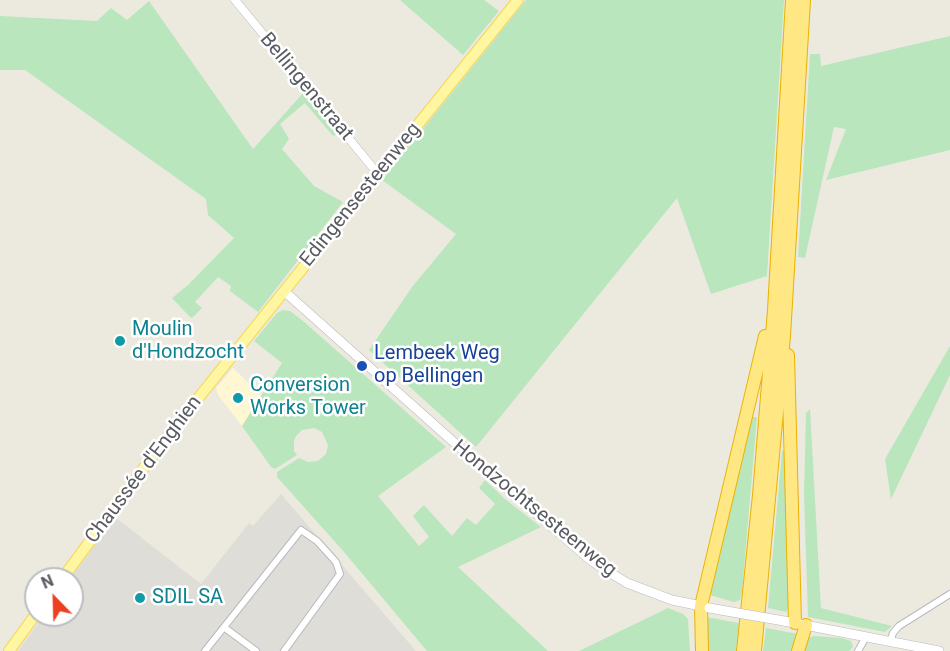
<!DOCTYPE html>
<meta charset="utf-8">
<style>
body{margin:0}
#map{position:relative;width:950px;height:651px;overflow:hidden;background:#eceadf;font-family:Roboto,sans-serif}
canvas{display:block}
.north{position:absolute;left:24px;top:567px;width:60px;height:60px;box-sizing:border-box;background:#fff;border:2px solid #bcbdc0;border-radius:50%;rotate:337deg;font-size:16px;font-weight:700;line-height:24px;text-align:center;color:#585b61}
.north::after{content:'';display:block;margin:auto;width:21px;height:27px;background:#f03f20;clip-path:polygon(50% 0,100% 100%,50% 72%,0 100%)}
</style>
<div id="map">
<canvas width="950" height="651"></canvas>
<div class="north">N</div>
</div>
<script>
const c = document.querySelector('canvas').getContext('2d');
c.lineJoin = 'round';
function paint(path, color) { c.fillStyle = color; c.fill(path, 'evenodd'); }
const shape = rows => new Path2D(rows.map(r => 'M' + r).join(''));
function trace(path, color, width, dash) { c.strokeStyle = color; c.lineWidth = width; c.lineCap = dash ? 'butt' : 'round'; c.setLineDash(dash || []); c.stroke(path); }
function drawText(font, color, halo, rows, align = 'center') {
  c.font = font + ' Roboto,sans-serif'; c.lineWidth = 5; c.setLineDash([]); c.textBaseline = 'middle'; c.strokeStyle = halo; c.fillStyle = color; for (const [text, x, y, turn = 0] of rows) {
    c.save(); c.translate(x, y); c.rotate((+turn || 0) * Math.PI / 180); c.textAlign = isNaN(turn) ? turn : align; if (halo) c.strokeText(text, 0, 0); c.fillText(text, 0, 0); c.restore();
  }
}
const commercial = shape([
 [233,368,261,395,242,426,218,395,216,388]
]);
const industrial = shape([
 [281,494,416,651,18,651,44,615,72,615,72,579,70,579,115,517,201,584,249,523,253,526]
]);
const green = shape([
 [400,0,484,0,499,11,463,55],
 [526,0,784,0,767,276,711,294,677,198,476,447,369,350,412,287,456,234,382,180],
 [149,1,253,149,304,92,339,133,333,136,305,103,280,124,289,139,282,149,314,186,343,202,258,312,230,291,231,286,218,277,195,302,202,308,192,318,190,317,172,298,188,285,234,238,208,215,206,199,25,70,0,70,0,16,97,21,111,8,127,20],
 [950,36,950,150,826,180,846,129,834,127,805,258,798,257,810,54,820,54,821,66],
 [283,310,290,311,303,321,446,447,378,496,419,546,429,537,413,516,424,505,452,536,467,518,476,525,495,504,479,488,485,480,505,499,541,527,458,567,548,651,427,651,344,552,277,477,277,472,299,458,308,462,318,461,326,454,328,445,322,432,314,428,302,430,296,436,294,441,294,451,297,455,275,469,271,467,242,426,282,363,254,341,277,313],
 [950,346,950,375,891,499,885,459],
 [810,409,821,608,892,626,885,632,808,617,804,495,806,413],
 [751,417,757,417,742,591,740,600,734,602,710,595],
 [782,451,787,451,791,605,786,612,768,608],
 [668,608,683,614,688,619,690,651,579,651],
 [706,617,739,623,736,651,706,651],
 [766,628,798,634,793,651,763,651],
 [814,636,842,638,851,641,853,647,849,651,802,651,805,639]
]);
const minor = shape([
 [225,628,256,651],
 [890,642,893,633,899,626,950,594],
 [205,651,301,530,317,541,336,562,340,574,284,651],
 [858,651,866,637]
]);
const tertiary = shape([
 [235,0,378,174]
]);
const secondary = shape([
 [284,291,467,454,593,562,627,583,672,600,706,607],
 [784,621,939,651]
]);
const primary = shape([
 [62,579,163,442,518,0],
 [9,651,36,614]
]);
const motorway = shape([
 [788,355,795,623],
 [702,651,701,606,765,336],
 [743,651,759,495,774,310,792,0],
 [755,651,784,336,804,0],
 [798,651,806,625]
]);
const secondaryBridge = shape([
 [709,608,784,621]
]);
const markers = [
 [120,341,6,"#0f9aa8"],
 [362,366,6,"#1a4fb4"],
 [238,398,6,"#0f9aa8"],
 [140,598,6,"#0f9aa8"]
];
const streetNames = [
 ["Bellingenstraat",306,87,50],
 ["Edingensesteenweg",361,195,-51],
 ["Chaussée d'Enghien",144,470,-53],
 ["Hondzochtsesteenweg",534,509,39]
];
const cultureNames = [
 ["Moulin",132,330],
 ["d'Hondzocht",132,353],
 ["Conversion",250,386],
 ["Works Tower",250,409],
 ["SDIL SA",152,598]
];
const transitNames = [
 ["Lembeek Weg",374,354],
 ["op Bellingen",374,377]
];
paint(commercial, '#fff7d1');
paint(industrial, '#dfddd7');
paint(green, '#b9e6bc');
trace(minor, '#b7b9bf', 8);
trace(tertiary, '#b7b9bf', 9);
trace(secondary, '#b8bbc2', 10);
trace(primary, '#f7d34d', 12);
trace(motorway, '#ebb100', 14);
trace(minor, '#fff', 6);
trace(tertiary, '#fff', 8);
trace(secondary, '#fff', 9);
trace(primary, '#fff6a1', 10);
trace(motorway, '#ffe883', 12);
trace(secondaryBridge, '#b8bbc2', 10, []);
trace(secondaryBridge, '#fff', 9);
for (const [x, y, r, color] of markers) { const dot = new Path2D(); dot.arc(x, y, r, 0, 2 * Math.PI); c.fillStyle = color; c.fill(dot); trace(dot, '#fff', 2); }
drawText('20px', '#585b61', '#fff', streetNames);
drawText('20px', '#0d838f', '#fff', cultureNames, 'left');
drawText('20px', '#164399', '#fff', transitNames, 'left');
</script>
